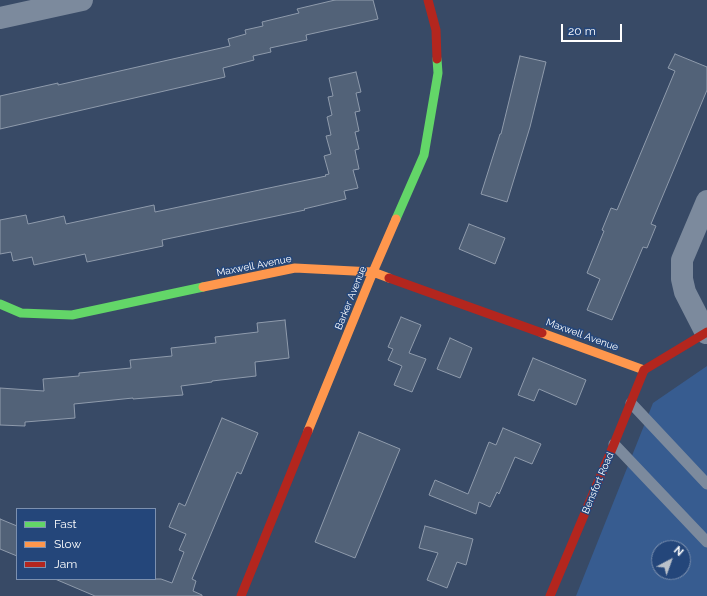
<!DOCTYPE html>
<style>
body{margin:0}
#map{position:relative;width:707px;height:596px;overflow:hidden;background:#384a66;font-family:Raleway,sans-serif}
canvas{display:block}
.legend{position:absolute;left:16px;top:508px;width:140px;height:72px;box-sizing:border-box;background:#24467a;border:1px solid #7c90af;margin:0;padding:5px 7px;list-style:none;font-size:12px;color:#fff}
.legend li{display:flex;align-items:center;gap:8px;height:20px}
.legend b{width:20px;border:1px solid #7c90af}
.north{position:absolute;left:651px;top:540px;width:40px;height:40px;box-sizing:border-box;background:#24467a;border:1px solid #7c90af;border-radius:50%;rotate:41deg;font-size:11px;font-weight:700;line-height:16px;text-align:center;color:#fff}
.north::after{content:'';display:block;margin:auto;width:14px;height:18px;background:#b9c0c9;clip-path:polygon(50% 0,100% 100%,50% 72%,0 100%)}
.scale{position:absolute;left:561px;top:24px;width:61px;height:18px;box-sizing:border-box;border:2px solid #fff;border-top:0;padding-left:5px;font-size:12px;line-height:14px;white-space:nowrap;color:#fff;-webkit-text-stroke:3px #24467a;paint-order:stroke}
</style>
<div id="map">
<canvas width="707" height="596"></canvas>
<ul class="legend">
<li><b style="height:5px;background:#63d668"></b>Fast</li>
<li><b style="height:5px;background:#ff974d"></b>Slow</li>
<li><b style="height:5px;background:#b3261e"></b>Jam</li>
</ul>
<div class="north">N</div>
<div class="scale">20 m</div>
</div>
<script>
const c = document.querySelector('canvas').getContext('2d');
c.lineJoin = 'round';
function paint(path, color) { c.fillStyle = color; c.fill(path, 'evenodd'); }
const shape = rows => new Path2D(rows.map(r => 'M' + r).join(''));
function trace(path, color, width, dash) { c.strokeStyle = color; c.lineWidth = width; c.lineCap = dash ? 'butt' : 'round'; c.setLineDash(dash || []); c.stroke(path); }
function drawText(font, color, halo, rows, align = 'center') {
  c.font = font + ' Raleway,sans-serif'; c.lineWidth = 3; c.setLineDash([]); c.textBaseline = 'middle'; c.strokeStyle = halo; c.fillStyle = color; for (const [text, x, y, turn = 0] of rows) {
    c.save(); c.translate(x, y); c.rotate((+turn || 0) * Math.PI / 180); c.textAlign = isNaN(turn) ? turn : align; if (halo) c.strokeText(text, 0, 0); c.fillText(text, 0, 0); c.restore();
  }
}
const green = shape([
 [707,366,707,596,576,596,653,403],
 [659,548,683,548,683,572,659,572]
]);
const building = shape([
 [335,0,373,0,378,19,306,35,307,40,270,48,271,52,253,56,254,60,223,68,225,77,0,129,0,96,58,83,58,85,230,46,228,39,246,34,245,30,263,26,262,22,299,13,297,9,335,0],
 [675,54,707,67,707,90,651,224,656,226,647,248,643,247,612,320,587,310,600,279,587,273,604,231,602,230,611,208,617,210,675,71,668,68,675,54],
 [520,56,546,62,530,127,507,202,481,194,500,134,501,134,520,56],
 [356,72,361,92,356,93,360,111,355,112,359,131,355,132,359,149,355,150,359,169,353,170,358,188,344,191,346,199,304,209,305,210,162,240,163,246,87,262,85,254,34,265,32,257,13,261,11,252,0,254,0,220,26,215,28,224,64,216,66,224,154,205,155,212,326,176,325,175,329,174,324,156,331,154,326,136,331,135,327,117,332,115,328,97,333,96,329,78,356,72],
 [469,224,505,238,495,264,459,249,469,224],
 [401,317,421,325,409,353,426,359,412,392,394,385,402,366,388,360,393,349,388,347,401,317],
 [285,320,289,358,255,362,256,376,212,381,212,382,181,386,183,395,133,399,133,398,74,404,75,418,25,422,25,426,0,425,0,388,44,391,43,379,79,376,79,373,131,368,130,360,172,356,171,348,216,343,215,337,258,332,257,323,285,320],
 [450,338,472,348,460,378,437,369,450,338],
 [533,358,586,380,576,405,539,389,534,401,518,395,533,358],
 [222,418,258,433,241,474,237,472,192,579,196,581,193,591,202,595,202,596,95,596,55,579,161,579,172,583,184,552,179,550,186,534,169,527,179,503,185,506,222,418],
 [503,428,541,444,532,464,515,457,499,494,497,492,490,507,479,502,476,514,429,495,435,480,468,494,489,442,496,445,503,428],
 [359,432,400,449,355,558,315,542,359,432],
 [0,519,17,526,17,556,0,549,0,519],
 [425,526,473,539,466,565,457,562,447,588,427,580,438,553,419,548,425,526]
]);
const lane = shape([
 [631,403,707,484],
 [614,444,707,542]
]);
const street = shape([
 [0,18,82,0],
 [706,333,685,292,682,279,682,260,707,201]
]);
const fast = shape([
 [396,219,424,155,438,73,437,59],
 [0,304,21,313,72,315,203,287]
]);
const slow = shape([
 [203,287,295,268,373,272,389,278],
 [542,333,644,370],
 [308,431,373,272,396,219]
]);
const jam = shape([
 [428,0,436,30,437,59],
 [389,278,542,333],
 [644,370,707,332],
 [241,596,308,431],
 [550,596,614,444,644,370]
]);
const streetNames = [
 ["Maxwell Avenue",254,266,-11],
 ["Barker Avenue",351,298,-68],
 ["Maxwell Avenue",582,335,20],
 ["Bensfort Road",598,483,-67]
];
paint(green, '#375c90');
paint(building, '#526278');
trace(building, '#8f9bac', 1);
trace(lane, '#7c8a9d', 11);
trace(street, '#7c8a9d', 22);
trace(fast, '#63d668', 9);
trace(slow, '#ff974d', 9);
trace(jam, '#b3261e', 9);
drawText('10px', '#fff', '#24467a', streetNames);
</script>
